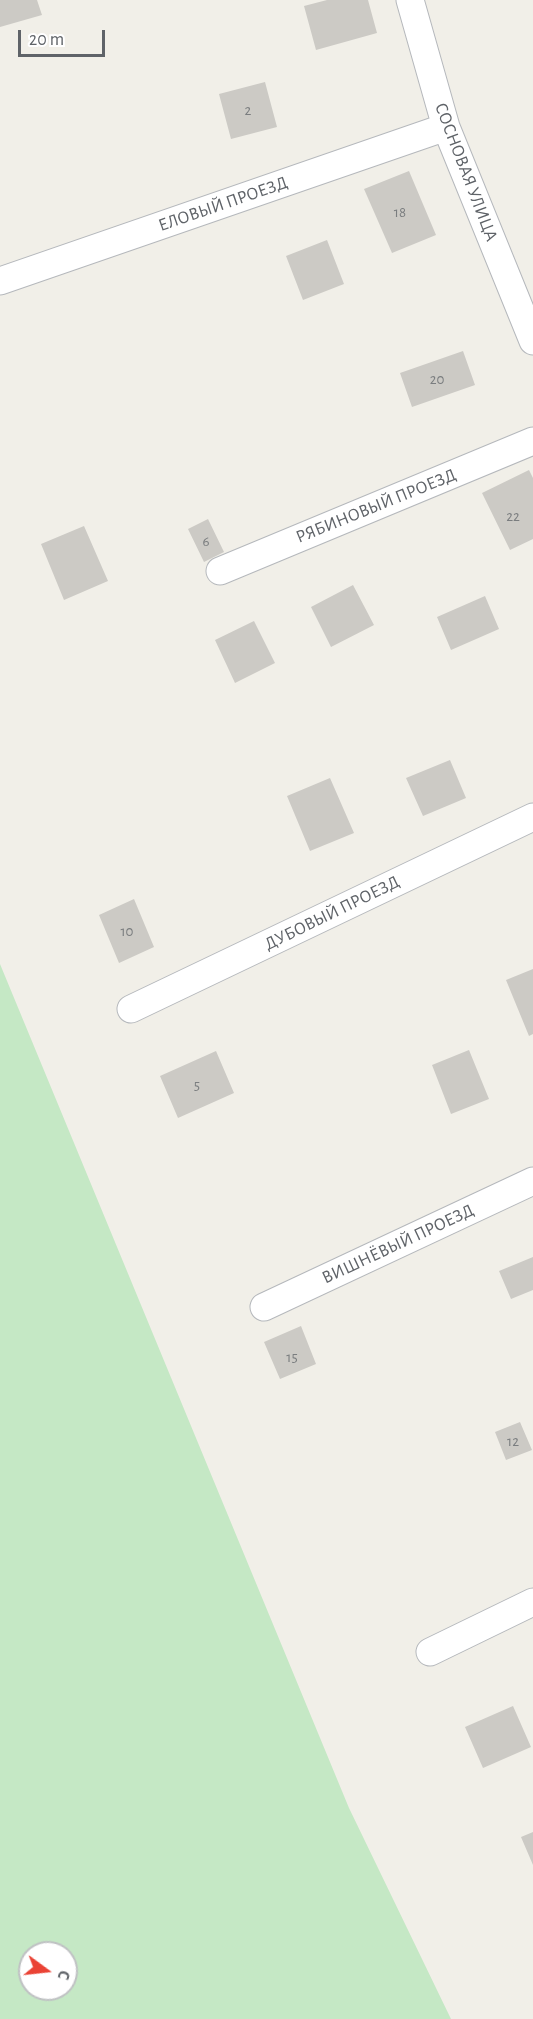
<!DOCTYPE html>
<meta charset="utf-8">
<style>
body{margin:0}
#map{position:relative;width:533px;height:2019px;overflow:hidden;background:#f1efe8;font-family:"Alegreya Sans",sans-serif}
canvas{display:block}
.north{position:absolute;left:18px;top:1941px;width:60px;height:60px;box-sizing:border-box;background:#fff;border:2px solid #bfc1c3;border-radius:50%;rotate:105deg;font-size:16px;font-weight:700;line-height:24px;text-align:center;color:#5f6368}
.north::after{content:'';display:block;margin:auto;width:21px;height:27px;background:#ea4335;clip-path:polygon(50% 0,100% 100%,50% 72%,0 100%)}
.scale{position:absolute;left:18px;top:30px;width:87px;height:27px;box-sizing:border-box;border:3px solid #5f6368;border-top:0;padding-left:8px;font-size:18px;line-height:21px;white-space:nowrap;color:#5f6368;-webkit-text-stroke:4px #fff;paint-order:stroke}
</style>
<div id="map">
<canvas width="533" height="2019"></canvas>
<div class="north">С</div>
<div class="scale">20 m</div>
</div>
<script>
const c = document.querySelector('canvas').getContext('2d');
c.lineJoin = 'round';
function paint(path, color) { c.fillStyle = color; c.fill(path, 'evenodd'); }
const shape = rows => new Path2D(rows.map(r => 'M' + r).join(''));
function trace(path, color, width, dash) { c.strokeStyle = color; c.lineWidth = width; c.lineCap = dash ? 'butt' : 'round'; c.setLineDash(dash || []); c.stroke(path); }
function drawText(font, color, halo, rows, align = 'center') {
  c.font = font + ' "Alegreya Sans",sans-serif'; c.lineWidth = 4.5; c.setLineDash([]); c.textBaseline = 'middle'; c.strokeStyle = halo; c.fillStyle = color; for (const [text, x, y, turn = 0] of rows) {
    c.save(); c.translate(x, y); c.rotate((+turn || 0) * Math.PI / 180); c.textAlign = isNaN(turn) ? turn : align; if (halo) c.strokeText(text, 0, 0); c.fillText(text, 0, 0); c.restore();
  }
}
const green = shape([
 [0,964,349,1808,451,2019,0,2019],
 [30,1953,66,1953,66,1989,30,1989]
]);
const building = shape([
 [0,0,37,0,42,15,0,27],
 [327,0,368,0,377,33,316,50,304,6],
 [265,82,277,127,231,139,219,94],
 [409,171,436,235,392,253,364,189],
 [327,240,344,284,303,300,286,256],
 [463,351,475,385,412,407,400,373],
 [529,470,533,478,533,539,510,550,482,493],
 [208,519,224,552,204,562,188,529],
 [84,526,108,581,64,600,41,544],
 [353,585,374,625,331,647,311,607],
 [485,596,499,629,451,650,437,617],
 [254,621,275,663,235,683,215,640],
 [450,760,466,798,423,816,406,778],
 [330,778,354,833,310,851,287,796],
 [134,899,154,947,119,963,99,915],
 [533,969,533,1034,529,1036,506,980],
 [469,1050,489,1099,451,1114,432,1065],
 [216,1051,234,1093,178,1118,160,1076],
 [533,1257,533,1290,511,1299,499,1271],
 [301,1326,316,1364,280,1379,264,1342],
 [520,1422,532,1450,506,1460,495,1432],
 [513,1706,531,1747,483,1768,465,1727],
 [533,1832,533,1865,521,1837]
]);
const minor = shape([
 [410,0,446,127,533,341],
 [0,281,446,127],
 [220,571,533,441],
 [131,1009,533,817],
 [264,1307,533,1181],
 [430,1652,533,1602]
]);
const numberNames = [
 ["2",248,110],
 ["18",400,212],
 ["20",437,379],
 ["22",513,516],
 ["6",206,541],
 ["10",127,931],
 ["5",197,1085],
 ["15",292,1357],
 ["12",513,1441]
];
const streetNames = [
 ["СОСНОВАЯ УЛИЦА",466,172,69],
 ["ЕЛОВЫЙ ПРОЕЗД",223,204,-19],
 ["РЯБИНОВЫЙ ПРОЕЗД",376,506,-22],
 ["ДУБОВЫЙ ПРОЕЗД",332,913,-26],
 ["ВИШНЁВЫЙ ПРОЕЗД",398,1244,-25]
];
paint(green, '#c5e8c5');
paint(building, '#cccac5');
trace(minor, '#b5b8bc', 29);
trace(minor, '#fff', 27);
drawText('15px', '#7a7d7f', null, numberNames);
drawText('18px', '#5f6368', '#fff', streetNames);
</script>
